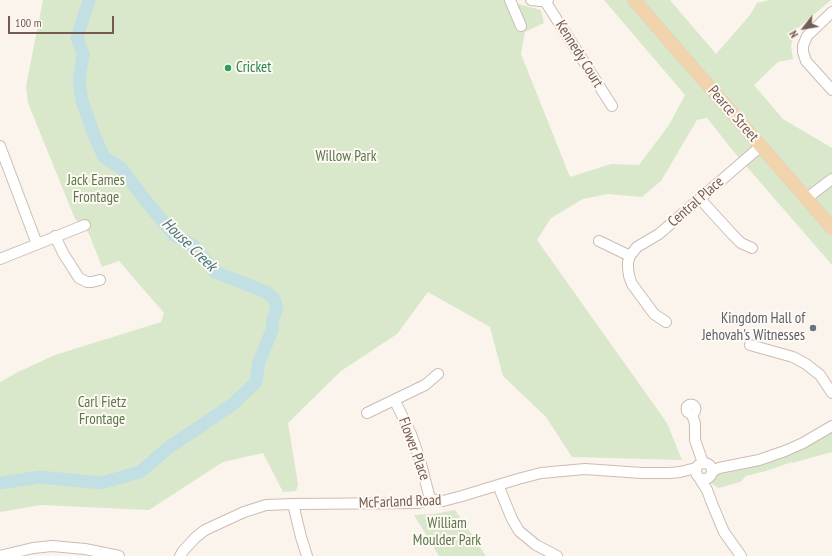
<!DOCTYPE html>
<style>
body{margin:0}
#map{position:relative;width:832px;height:556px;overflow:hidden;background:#fbf4ec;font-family:"PT Sans Narrow",sans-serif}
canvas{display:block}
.north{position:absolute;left:784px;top:8px;width:40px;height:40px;-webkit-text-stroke:3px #fef9f3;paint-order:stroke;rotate:239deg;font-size:11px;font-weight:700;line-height:16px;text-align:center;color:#745b51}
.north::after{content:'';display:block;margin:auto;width:14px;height:18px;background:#745b51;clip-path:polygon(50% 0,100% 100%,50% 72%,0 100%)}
.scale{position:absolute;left:8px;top:16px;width:106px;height:18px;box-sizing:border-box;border:2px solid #745b51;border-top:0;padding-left:5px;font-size:12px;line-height:14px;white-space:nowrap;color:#745b51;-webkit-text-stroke:3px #fef9f3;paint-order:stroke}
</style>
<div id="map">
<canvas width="832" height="556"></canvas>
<div class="north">N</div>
<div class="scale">100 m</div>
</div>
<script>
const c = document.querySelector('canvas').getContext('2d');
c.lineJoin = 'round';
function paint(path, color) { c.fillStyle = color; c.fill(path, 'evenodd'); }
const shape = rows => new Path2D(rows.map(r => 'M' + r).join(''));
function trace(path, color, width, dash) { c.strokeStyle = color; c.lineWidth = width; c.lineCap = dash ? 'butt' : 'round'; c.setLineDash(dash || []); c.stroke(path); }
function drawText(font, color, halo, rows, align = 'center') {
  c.font = font + ' "PT Sans Narrow",sans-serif'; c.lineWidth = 4; c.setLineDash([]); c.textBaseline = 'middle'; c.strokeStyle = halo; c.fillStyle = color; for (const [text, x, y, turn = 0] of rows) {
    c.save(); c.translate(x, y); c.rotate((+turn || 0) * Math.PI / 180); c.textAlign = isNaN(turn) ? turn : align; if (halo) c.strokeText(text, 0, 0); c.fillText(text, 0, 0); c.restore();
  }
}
const green = shape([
 [43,0,514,0,515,3,541,10,544,23,525,32,521,54,570,177,611,164,639,165,669,125,685,95,604,0,670,0,716,54,750,15,757,3,770,0,831,0,797,29,793,38,791,46,793,59,778,62,754,85,783,119,832,148,832,265,734,152,707,118,697,120,661,181,642,197,608,194,583,199,551,218,537,240,667,423,682,460,572,457,546,417,503,376,490,327,428,292,397,334,341,371,288,423,298,484,296,491,283,492,263,453,223,462,149,510,41,505,0,512,0,382,18,372,55,355,161,322,164,313,119,261,102,267,89,234,86,229,75,219,28,103,26,86],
 [832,430,832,452,792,463,792,462,766,471,746,476,740,482,719,488,710,483,709,480,714,475,746,468],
 [455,510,477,542,486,556,439,556,414,515,434,514]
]);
const river = shape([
 [0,483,40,477,101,483,140,472,168,448,233,404,256,382,259,362,272,330,273,319,277,307,274,299,266,292,215,272,194,246,174,235,146,201,121,168,104,157,94,135,82,101,79,81,83,54,77,38,89,0]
]);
const minor = shape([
 [510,0,521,26],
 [531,0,540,1,548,0],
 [545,1,612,106],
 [832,12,807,36,803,46,803,52,806,61,832,90],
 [0,146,37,244],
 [807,198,832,179],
 [700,199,733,235,741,243,752,248],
 [55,236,63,253,79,278,87,282,92,282,100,280],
 [599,241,630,256],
 [0,259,85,225],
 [666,322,654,314,632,284,629,276,628,268,628,262,630,256,637,247,659,234,761,146],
 [750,345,793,357,806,364,820,375,832,393],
 [395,401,411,434,420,460,430,499],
 '686.5 409a4.5 4.5 0 1 1 9 0a4.5 4.5 0 1 1-9 0Z',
 [367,413,425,385,438,374],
 [692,414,695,424,695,440,703,463],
 '696 471a8 8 0 1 1 16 0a8 8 0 1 1-16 0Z',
 [712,472,719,468,759,460,785,451,803,443,832,426],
 [700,479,707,490,713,506,724,532,741,556],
 [498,485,512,519,519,531,536,545,557,556],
 [293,504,301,537,307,556],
 [0,556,33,548,52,546,85,549,119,556],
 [180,556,183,551,196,537,205,530,244,512,266,505,293,504,418,503,430,499,443,501,462,496,518,479,541,473,585,469,642,473,669,473,680,472,696,468]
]);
const major = shape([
 [634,0,832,228]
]);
const markers = [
 [228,68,4,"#2e9e5b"],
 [813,328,4,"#6b7280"]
];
const streetNames = [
 ["Kennedy Court",579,54,58],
 ["Pearce Street",733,114,49],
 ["Central Place",696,202,-41],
 ["Flower Place",414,449,70],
 ["McFarland Road",400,502,-2]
];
const leisureNames = [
 ["Cricket",236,68]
];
const parkNames = [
 ["Willow Park",346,157],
 ["Jack Eames",96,181],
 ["Frontage",96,198],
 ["Carl Fietz",102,403],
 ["Frontage",102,420],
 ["William",447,524],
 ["Moulder Park",447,541]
];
const worshipNames = [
 ["Kingdom Hall of",805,319],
 ["Jehovah's Witnesses",805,336]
];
const waterNames = [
 ["House Creek",189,245,44]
];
paint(green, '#d9e8cb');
trace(river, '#c2e0e3', 13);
trace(minor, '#cdbcb3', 12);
trace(major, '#d8d1ce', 14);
trace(minor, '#fff', 10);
trace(major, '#f2d4ac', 13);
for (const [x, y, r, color] of markers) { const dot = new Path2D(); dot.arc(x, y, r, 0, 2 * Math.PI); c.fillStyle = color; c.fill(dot); trace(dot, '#fef9f3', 1.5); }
drawText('15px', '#745b51', '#fef9f3', streetNames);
drawText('15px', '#27864d', '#fef9f3', leisureNames, 'left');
drawText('15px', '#5a784a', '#fef9f3', parkNames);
drawText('15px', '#5b616d', '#fef9f3', worshipNames, 'right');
drawText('italic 16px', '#49787e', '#fef9f3', waterNames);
</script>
